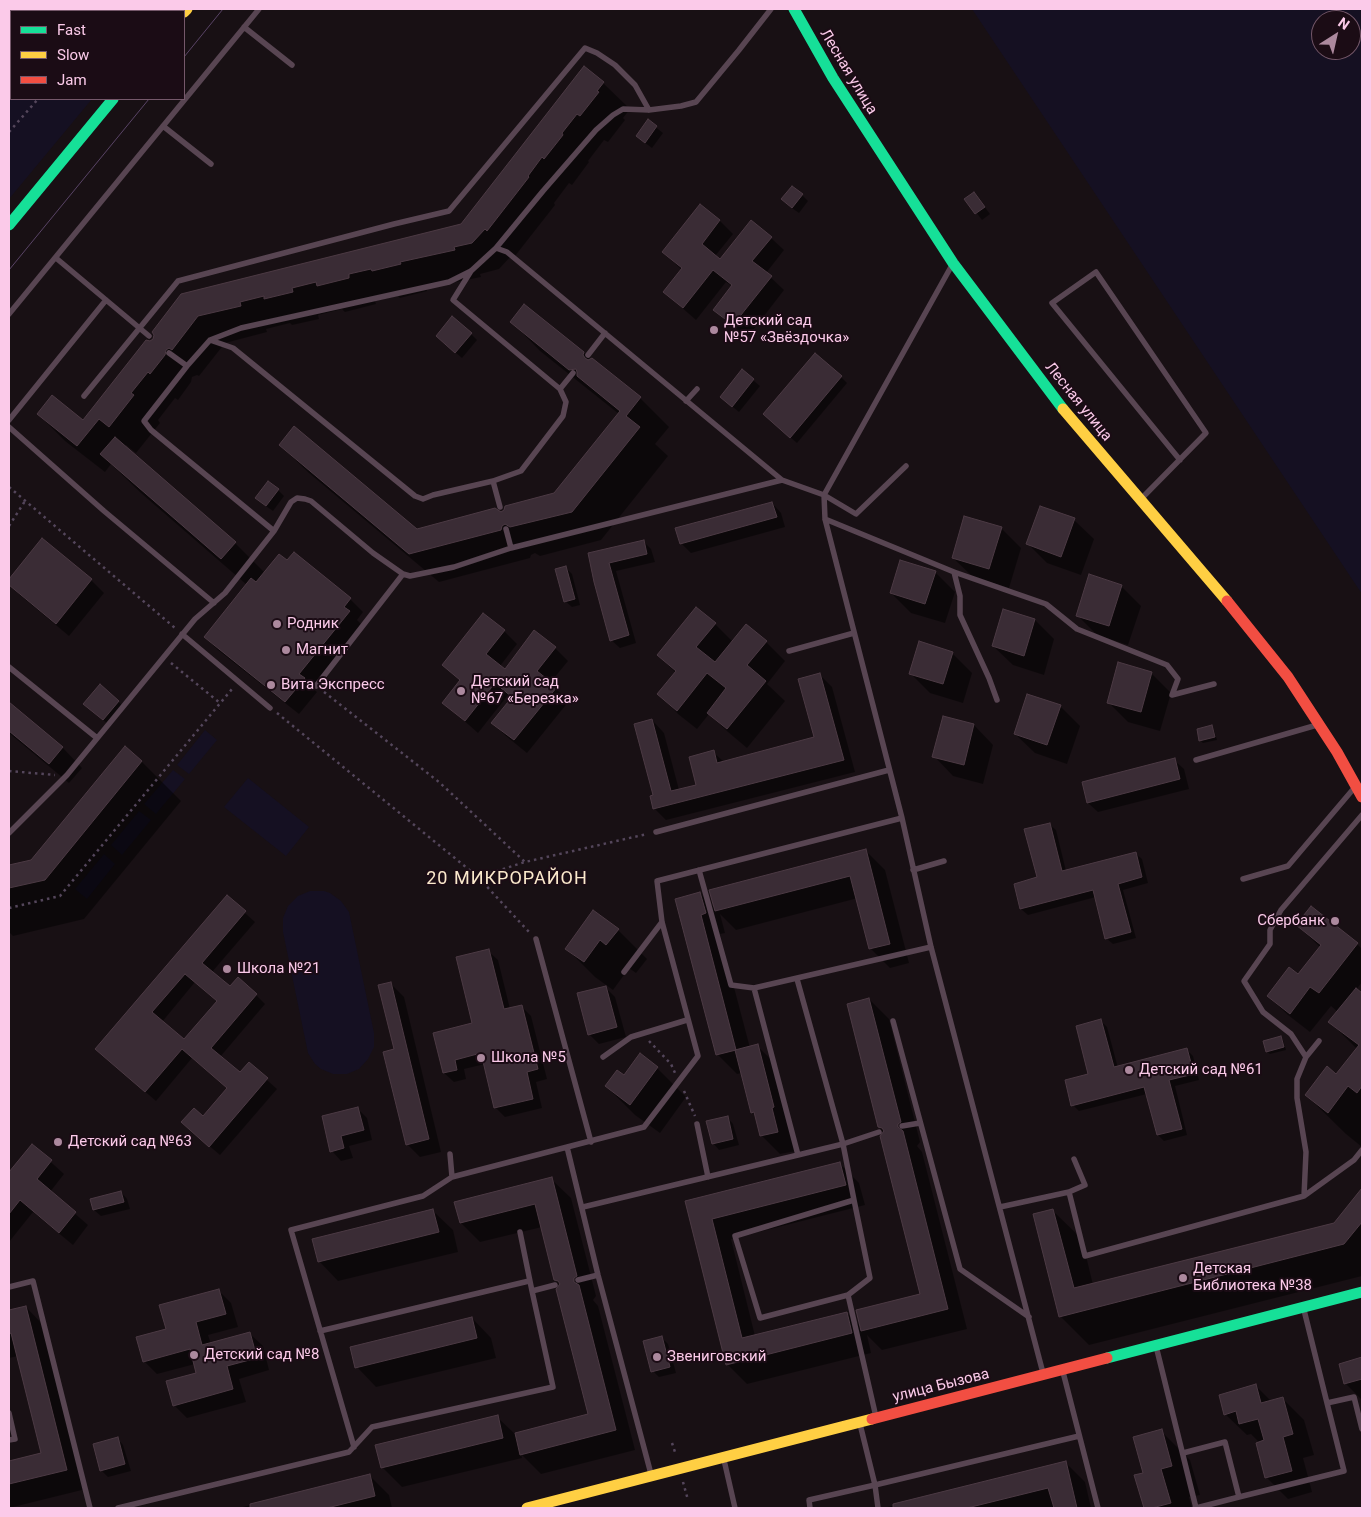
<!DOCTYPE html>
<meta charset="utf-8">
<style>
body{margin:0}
#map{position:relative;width:1371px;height:1517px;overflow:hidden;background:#181014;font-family:Roboto,sans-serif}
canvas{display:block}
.frame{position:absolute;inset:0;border:10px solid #fbcae9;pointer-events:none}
.legend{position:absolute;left:10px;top:10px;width:175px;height:90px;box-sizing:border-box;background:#1b0c15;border:1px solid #75586a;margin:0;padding:6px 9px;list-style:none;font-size:15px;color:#fbcae9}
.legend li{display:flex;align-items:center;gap:10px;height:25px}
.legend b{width:25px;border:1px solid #75586a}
.north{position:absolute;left:1311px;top:10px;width:50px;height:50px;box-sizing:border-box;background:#1b0c15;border:1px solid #75586a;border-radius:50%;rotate:35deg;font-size:14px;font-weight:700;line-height:20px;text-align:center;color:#fbcae9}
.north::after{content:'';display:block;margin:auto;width:18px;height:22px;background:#ac899e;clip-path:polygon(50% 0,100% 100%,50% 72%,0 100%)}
</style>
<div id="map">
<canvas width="1371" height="1517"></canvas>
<div class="frame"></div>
<ul class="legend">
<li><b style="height:6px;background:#16e098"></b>Fast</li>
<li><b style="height:6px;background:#ffcf43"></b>Slow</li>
<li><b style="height:6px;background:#f24e42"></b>Jam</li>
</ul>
<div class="north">N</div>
</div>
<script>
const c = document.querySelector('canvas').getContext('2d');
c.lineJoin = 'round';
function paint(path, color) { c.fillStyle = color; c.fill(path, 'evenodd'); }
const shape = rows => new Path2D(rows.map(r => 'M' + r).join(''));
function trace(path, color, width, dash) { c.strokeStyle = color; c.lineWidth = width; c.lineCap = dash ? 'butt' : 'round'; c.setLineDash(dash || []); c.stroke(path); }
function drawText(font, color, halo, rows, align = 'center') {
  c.font = font + ' Roboto,sans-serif'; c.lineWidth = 4; c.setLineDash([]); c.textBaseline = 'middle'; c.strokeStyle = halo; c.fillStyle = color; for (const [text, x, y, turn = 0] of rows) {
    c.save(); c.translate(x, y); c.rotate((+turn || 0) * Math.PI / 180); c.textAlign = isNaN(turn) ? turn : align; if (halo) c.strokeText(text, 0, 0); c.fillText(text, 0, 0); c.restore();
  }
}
const green = shape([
 [9,9,166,9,164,11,11,11,11,99,92,99,9,199],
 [972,9,1362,9,1362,594],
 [1321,20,1351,20,1351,50,1321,50],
 [205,730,217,740,189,774,177,765],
 [173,770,185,779,156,814,144,804],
 [248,778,309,827,286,856,224,807],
 [139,811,151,820,122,855,111,845],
 [104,854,115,864,87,899,75,889],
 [310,891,324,891,330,893,341,901,349,912,374,1033,374,1047,368,1059,359,1069,347,1074,333,1074,321,1069,315,1064,308,1053,283,932,283,918,288,906,298,896]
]);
const shadow = shape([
 [603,83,630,109,623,118,625,120,608,142,604,140,588,161,589,162,572,185,569,183,554,203,555,205,515,256,512,255,499,269,480,274,481,277,426,288,427,291,400,298,398,296,375,301,376,304,345,312,342,309,318,315,319,319,292,325,290,323,266,329,267,332,225,343,199,376,197,375,192,377,191,382,178,400,175,398,158,420,160,423,136,453,126,445,125,447,235,543,265,573,350,599,363,612,357,620,362,625,312,688,317,692,299,714,218,650,205,637,247,585,141,493,111,464,105,472,65,441,38,414,83,422,154,339,182,296,462,225],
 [648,121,663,133,652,148,644,142],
 [974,193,990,214,982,220,966,199],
 [802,195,808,201,799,213,789,206],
 [700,206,720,221,733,234,715,256,720,261,771,238,784,250,766,273,784,290,747,338,727,322,714,309,732,286,726,282,696,320,664,292,682,270,663,252],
 [512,322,584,353,640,398,669,427,655,444,668,456,601,540,540,556,535,553,531,555,530,558,439,582,309,473,280,445,416,530,501,513,555,494,619,414,540,351],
 [471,334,477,340,462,358,443,342],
 [742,371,760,386,739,412,728,403],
 [841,377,847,383,797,443,770,420],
 [278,490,284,496,273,511,263,504],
 [772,503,781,513,785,527,691,553,681,543],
 [1074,520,1094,539,1081,575,1047,563,1028,544],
 [1001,528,1021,548,1009,588,973,577,953,558],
 [42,540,91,580,104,593,69,636,20,595,9,584,9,581],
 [643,541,651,549,655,562,616,571,636,643,620,648,611,640,589,554],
 [566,568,572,574,580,605,572,607,565,601],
 [935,572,955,592,945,623,911,613,891,593],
 [1090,576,1122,587,1141,606,1128,645,1097,635,1077,615],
 [696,609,715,624,733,642,766,642,785,661,767,684,785,701,747,748,728,732,709,714,697,729,678,714,659,694,676,673,658,655],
 [1003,611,1035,620,1054,639,1044,675,1013,665,993,646],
 [483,615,504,631,517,644,500,666,505,670,555,648,568,661,550,683,569,701,527,753,506,736,493,723,513,698,508,695,478,733,444,703,461,681,444,665],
 [952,653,972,673,963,703,930,693,911,674],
 [1151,673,1171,693,1160,731,1128,722,1108,702],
 [820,675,832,687,855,772,666,820,654,808,652,720,664,733,679,790,698,786,713,752,724,762,815,738],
 [118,701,124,708,109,725,91,710],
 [9,703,63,748,82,768,69,783,9,733],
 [1060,706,1080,726,1067,764,1035,753,1015,734],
 [974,725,993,745,983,784,953,776,934,756],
 [1211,727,1214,730,1217,740,1203,743,1200,740],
 [125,748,142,762,181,801,84,919,13,936,9,932,9,867,32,861],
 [1174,760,1184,769,1189,789,1098,812,1088,803,1083,783],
 [1049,824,1056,830,1066,871,1135,853,1142,859,1148,883,1123,890,1136,938,1113,944,1106,938,1096,897,1028,915,1021,909,1038,878],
 [865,850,885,870,909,963,890,968,870,948,858,898,736,930,720,914,725,933,720,934,750,1048,757,1046,777,1065,796,1151,780,1154,761,1135,756,1116,752,1112,742,1073,737,1074,717,1054,676,899,700,893,716,910],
 [227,897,255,922,212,972,230,988,256,995,265,1004,220,1057,240,1074,249,1064,277,1089,220,1155,193,1132,228,1088,192,1058,156,1101,106,1058],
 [195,982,218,1002,185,1041,162,1022],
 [1297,925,1357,944,1362,949,1362,982,1356,990,1362,995,1362,1147,1346,1134,1306,1095,1336,1075,1357,1049,1330,1022,1338,1012,1331,1006,1310,1032,1288,1015,1268,996,1298,976,1321,948],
 [618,930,647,959,636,973,629,968,613,990,595,977,567,949],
 [488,951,498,960,510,1009,521,1006,531,1016,547,1079,536,1082,542,1108,505,1117,495,1107,485,1064,464,1069,466,1079,454,1082,444,1073,474,1024],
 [391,984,404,997,441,1152,420,1157,407,1144,395,1050],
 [605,987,615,997,626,1037,599,1044,589,1034],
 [869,999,889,1019,920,1142,917,1146,922,1152,967,1329,882,1350,867,1335,871,1353,747,1384,727,1364,686,1202,839,1163,859,1183,865,1205,731,1239,755,1336,847,1313,862,1328,922,1294,884,1132,879,1127],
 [1101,1021,1107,1027,1118,1068,1187,1050,1193,1056,1199,1080,1175,1086,1187,1135,1164,1141,1158,1135,1147,1094,1079,1111,1073,1105,1090,1075],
 [1280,1037,1283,1040,1286,1050,1270,1054,1267,1052,1265,1042],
 [640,1055,657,1068,686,1097,660,1133,635,1115,606,1086,624,1076],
 [357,1108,367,1118,372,1140,349,1146,353,1158,341,1161,332,1151],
 [727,1117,733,1124,739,1145,719,1150,713,1143],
 [32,1145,64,1174,50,1192,88,1225,73,1245,33,1212,9,1242,9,1174],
 [551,1179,571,1198,596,1296,593,1300,598,1306,635,1450,541,1474,521,1454,522,1458,402,1487,382,1467,497,1417,515,1434,590,1415,561,1285,555,1280,542,1227,480,1242,461,1223],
 [1362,1190,1362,1276,1089,1345,1060,1316,1053,1211,1082,1239,1093,1285,1335,1224],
 [121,1192,127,1199,130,1209,101,1216,94,1210],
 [433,1211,453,1230,458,1252,338,1281,319,1261],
 [218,1290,231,1303,238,1327,208,1335,211,1344,249,1333,263,1346,269,1370,239,1379,246,1402,187,1418,174,1405,198,1374,195,1364,157,1374,144,1361,167,1330],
 [26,1307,45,1327,86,1489,9,1508,9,1462,42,1454,18,1356,9,1358,9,1311],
 [472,1318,491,1338,496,1358,376,1387,357,1367],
 [662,1338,668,1344,676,1373,659,1377,653,1371],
 [1362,1359,1362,1400,1345,1383,1340,1365],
 [1256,1386,1272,1402,1283,1399,1304,1420,1314,1455,1303,1458,1312,1492,1288,1499,1266,1477,1260,1443,1251,1434,1247,1435,1225,1414],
 [1161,1431,1190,1460,1200,1495,1189,1497,1192,1508,1145,1508,1136,1476,1144,1474],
 [117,1438,123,1445,131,1471,108,1477,102,1471,94,1445],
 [1065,1462,1085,1482,1091,1508,884,1508],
 [369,1475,389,1495,392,1508,239,1508]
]);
const building = shape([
 [584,66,604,82,597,91,599,92,580,116,577,114,562,133,563,135,544,159,542,157,528,176,529,177,487,231,485,229,472,243,454,247,455,250,400,262,401,264,372,271,371,269,349,274,349,278,317,286,316,282,292,288,293,292,264,299,264,296,240,302,241,306,198,316,172,350,169,348,166,350,165,355,150,374,148,372,131,393,134,395,109,427,99,419,77,446,37,414,52,395,83,420,146,340,150,341,153,339,154,335,152,332,181,294,461,224,584,66],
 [648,119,657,126,645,143,636,136,648,119],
 [792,186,803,194,792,208,781,199,792,186],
 [974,192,985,207,975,214,964,199,974,192],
 [700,204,720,220,702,244,720,259,751,220,772,237,752,261,772,276,733,325,713,310,732,285,713,270,683,308,663,292,682,268,662,252,700,204],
 [524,304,584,352,583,355,585,358,588,360,592,358,641,397,626,416,640,427,572,512,510,527,505,524,502,526,501,530,409,554,279,445,294,426,417,529,495,508,501,512,504,510,505,506,554,493,620,411,577,376,577,372,576,369,569,370,510,322,524,304],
 [452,316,472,333,455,353,436,336,452,316],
 [815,353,842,376,790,438,763,414,815,353],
 [742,369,754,379,732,407,720,397,742,369],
 [115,437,236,542,221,559,100,454,115,437],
 [268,481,279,489,266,506,255,498,268,481],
 [772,502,777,517,680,544,675,528,772,502],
 [1040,506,1075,518,1061,557,1026,544,1040,506],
 [964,516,1002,527,989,569,952,558,964,516],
 [42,538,92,579,56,624,9,585,9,579,42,538],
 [644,540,647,554,609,563,629,635,610,641,594,582,588,553,644,540],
 [294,552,351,598,344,607,350,611,299,674,305,678,285,702,204,637,251,578,256,582,279,554,287,560,294,552],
 [900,560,936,571,925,604,890,593,900,560],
 [566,566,575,599,564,602,555,569,566,566],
 [1089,574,1122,585,1109,626,1076,616,1089,574],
 [696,607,716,623,696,647,715,662,746,624,767,641,747,665,766,681,727,729,707,713,726,688,707,673,677,711,657,694,676,671,657,655,696,607],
 [1003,609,1035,619,1024,656,992,646,1003,609],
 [483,613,505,630,486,654,505,669,534,630,556,647,537,671,557,687,514,740,491,723,512,697,495,683,465,721,442,703,460,680,442,665,483,613],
 [919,641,953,652,943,684,909,674,919,641],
 [1118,662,1152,672,1141,712,1107,703,1118,662],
 [820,673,844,760,653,809,650,796,653,795,634,724,652,719,671,791,696,785,689,757,714,750,717,763,814,737,798,679,820,673],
 [100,684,119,701,103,720,83,704,100,684],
 [1027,694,1061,705,1047,745,1014,734,1027,694],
 [9,702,63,747,49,764,9,731,9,702],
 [943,716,974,724,964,765,932,757,943,716],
 [1212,725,1215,737,1199,741,1197,729,1212,725],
 [125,746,142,761,45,880,9,888,9,865,31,860,125,746],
 [1175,758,1180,779,1087,803,1082,782,1175,758],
 [1050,823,1062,871,1136,852,1142,877,1118,884,1131,932,1105,939,1093,890,1020,909,1014,884,1037,877,1024,829,1050,823],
 [866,849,890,944,869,949,850,876,715,911,709,890,866,849],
 [700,892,706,913,701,915,736,1050,716,1055,675,899,700,892],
 [227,895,246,911,202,963,230,986,238,977,257,994,211,1048,240,1072,249,1062,268,1078,209,1147,181,1122,194,1108,203,1116,227,1088,182,1049,145,1092,95,1049,227,895],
 [185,974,217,1001,184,1039,152,1012,185,974],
 [1311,906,1358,943,1319,993,1310,987,1290,1014,1267,996,1289,967,1298,974,1321,945,1296,925,1311,906],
 [593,910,619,929,606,945,600,940,584,962,565,949,593,910],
 [489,949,504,1009,522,1005,538,1069,527,1072,533,1099,494,1108,481,1053,455,1060,457,1070,443,1073,433,1033,472,1023,456,957,489,949],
 [391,982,429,1139,406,1145,383,1052,394,1049,378,985,391,982],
 [606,986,617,1027,588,1035,577,993,606,986],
 [1356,988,1362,993,1362,1086,1357,1093,1348,1086,1328,1113,1305,1095,1327,1066,1336,1074,1359,1045,1328,1022,1356,988],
 [869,998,901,1122,898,1124,898,1127,903,1131,948,1309,861,1331,856,1310,920,1294,880,1136,884,1131,882,1128,878,1127,847,1004,869,998],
 [1101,1019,1114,1067,1187,1048,1194,1074,1169,1080,1182,1129,1157,1135,1144,1087,1071,1106,1065,1080,1088,1074,1076,1026,1101,1019],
 [1281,1036,1284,1047,1266,1052,1263,1041,1281,1036],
 [758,1044,774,1107,772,1108,778,1132,760,1136,754,1112,751,1113,735,1050,758,1044],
 [640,1053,658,1067,630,1105,605,1086,617,1070,624,1075,640,1053],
 [358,1107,364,1130,341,1136,344,1148,330,1152,322,1116,358,1107],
 [728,1116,733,1139,712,1144,706,1121,728,1116],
 [32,1144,52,1160,37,1179,76,1212,59,1233,20,1200,9,1214,9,1172,32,1144],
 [840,1162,846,1185,712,1219,742,1338,847,1312,852,1333,726,1365,685,1201,840,1162],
 [552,1177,577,1276,574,1278,574,1282,579,1285,616,1430,520,1455,515,1433,588,1414,556,1289,560,1284,558,1281,554,1280,535,1204,460,1223,454,1202,552,1177],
 [1362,1188,1362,1222,1344,1244,1059,1317,1033,1214,1053,1209,1074,1288,1334,1223,1362,1188],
 [121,1191,124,1202,93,1210,90,1199,121,1191],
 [433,1209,439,1232,318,1262,312,1239,433,1209],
 [219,1289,226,1314,196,1322,202,1345,250,1332,257,1358,227,1366,233,1389,173,1406,166,1381,196,1373,190,1349,143,1362,136,1337,166,1329,159,1305,219,1289],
 [26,1306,67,1470,9,1484,9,1461,41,1453,11,1333,9,1334,9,1310,26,1306],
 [472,1317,477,1338,355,1368,350,1347,472,1317],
 [662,1336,670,1367,651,1372,643,1341,662,1336],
 [1362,1357,1362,1379,1344,1384,1339,1364,1362,1357],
 [1256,1384,1261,1403,1283,1397,1293,1434,1283,1437,1292,1471,1265,1478,1256,1443,1264,1440,1258,1419,1239,1424,1236,1411,1224,1415,1219,1395,1256,1384],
 [498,1415,503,1438,381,1468,375,1445,498,1415],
 [1162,1429,1172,1466,1161,1469,1171,1503,1152,1508,1144,1508,1134,1475,1143,1473,1133,1437,1162,1429],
 [118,1437,125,1464,100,1471,93,1444,118,1437],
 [1066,1461,1077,1508,1054,1508,1048,1488,967,1508,893,1508,893,1504,1066,1461],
 [370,1474,375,1496,327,1508,250,1508,250,1504,370,1474]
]);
const path = shape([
 [114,11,116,9],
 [9,132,38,99],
 [9,487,175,628],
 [9,526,25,501],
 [171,663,220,703],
 [324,692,439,782,525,862],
 [277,713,478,877,529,932],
 [9,771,55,775],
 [478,877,525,862,647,834],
 [9,908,60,896,232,689],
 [649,1041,671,1064,675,1073],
 [684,1091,695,1116],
 [672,1443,676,1455],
 [683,1482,688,1500]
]);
const lane = shape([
 [244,27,292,65],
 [163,126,211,164],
 [496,248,507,252,782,480],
 [56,258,149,336],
 [952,265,824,495,825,519,902,818,931,947,1043,1373],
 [9,314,259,9],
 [210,340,233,348,415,496,423,499,433,495,493,481,521,471,563,416,566,402,560,389,453,300,471,271],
 [169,353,187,366,210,340,241,328,449,282,471,271,496,248,543,191,596,130,613,115,623,109,649,110,681,106,696,102,739,50,771,9],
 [588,355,605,333],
 [560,389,573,373],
 [84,396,178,281,394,224,449,211,585,48,597,53,615,65,635,85,649,110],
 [686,401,697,389],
 [9,420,106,300],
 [9,427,104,511,214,603],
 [493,481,500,507],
 [1141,499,1206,433,1096,272,1052,303,1180,460],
 [825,519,954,572,1046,604,1077,629,1167,665,1178,679,1172,695,1214,684],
 [506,529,511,548],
 [274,531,291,502,297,498,305,499,311,501,373,553,403,574,410,576,454,567,511,548,782,480,824,495,856,514,906,466],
 [954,572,960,596,960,615,989,678,997,700],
 [182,634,270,708],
 [789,651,854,633],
 [9,667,97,738],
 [316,686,403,574],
 [1196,760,1317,725],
 [656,832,889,770],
 [9,833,67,775,195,619,225,593,274,531,151,430,144,421,187,366],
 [699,870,731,985,754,988],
 [913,870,944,861],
 [1243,879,1288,866,1355,787],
 [536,939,591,1142],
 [624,972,662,922],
 [797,979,843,1144,854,1200,870,1278,848,1295,760,1318,735,1236,854,1200],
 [893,1021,960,1269,1029,1317],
 [603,1057,631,1037,687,1020],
 [1306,1057,1319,1041],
 [697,1124,708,1177],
 [902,1126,920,1123],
 [879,1132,843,1144,798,1155,754,988,931,947],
 [567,1147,598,1275,651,1474],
 [450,1154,452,1177],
 [1069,1192,1085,1185,1074,1159],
 [1304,1196,1306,1152,1297,1098,1297,1079,1306,1057,1291,1034,1263,1012,1244,981,1270,944,1270,930,1281,910,1362,815],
 [583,1207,798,1155],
 [1000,1207,1069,1192,1085,1256,1304,1196,1354,1160,1362,1150],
 [520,1232,532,1291,555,1285],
 [578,1280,598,1275],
 [9,1287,33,1281,90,1508],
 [848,1295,876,1417],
 [1304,1310,1327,1403,1354,1397,1362,1429],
 [320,1331,529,1281],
 [1156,1346,1196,1508,1195,1508],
 [1063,1372,1098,1508],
 [9,1413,15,1439,9,1440],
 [860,1424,875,1485,1079,1436],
 [354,1447,291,1230,423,1196,452,1177,644,1127,698,1056,662,922,657,881,902,818],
 [1183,1453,1225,1442,1239,1497,1344,1471,1327,1403],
 [724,1460,735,1508],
 [118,1508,349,1452,372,1427,553,1387,532,1291],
 [810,1508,809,1500,875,1485,878,1508],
 [1196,1508,1239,1497]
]);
const fast = shape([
 [794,9,833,78,953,263,1063,409],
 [9,225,113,99],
 [1107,1358,1362,1292]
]);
const slow = shape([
 [184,12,187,9],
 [1063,409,1227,601],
 [527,1508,872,1419]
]);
const jam = shape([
 [1227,601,1288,677,1337,752,1362,797],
 [872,1419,1107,1358]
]);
const tram = shape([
 [184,57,223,9],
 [9,270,149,99]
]);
const markers = [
 [714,330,5,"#ac899e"],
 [277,624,5,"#ac899e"],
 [286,650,5,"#ac899e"],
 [271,685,5,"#ac899e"],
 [461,691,5,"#ac899e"],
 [1335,921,5,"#ac899e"],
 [227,969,5,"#ac899e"],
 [481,1058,5,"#ac899e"],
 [1129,1070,5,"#ac899e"],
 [58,1142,5,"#ac899e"],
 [1183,1278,5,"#ac899e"],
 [194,1355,5,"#ac899e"],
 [657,1357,5,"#ac899e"]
];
const streetNames = [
 ["Лесная улица",848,72,59],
 ["Лесная улица",1078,402,51],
 ["улица Бызова",941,1386,-14]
];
const poiNames = [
 ["Детский сад",724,321],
 ["№57 «Звёздочка»",724,338],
 ["Родник",287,624],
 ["Магнит",296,650],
 ["Детский сад",471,682],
 ["№67 «Березка»",471,699],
 ["Вита Экспресс",281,685],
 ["Сбербанк",1325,921,"right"],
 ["Школа №21",237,969],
 ["Школа №5",491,1058],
 ["Детский сад №61",1139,1070],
 ["Детский сад №63",68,1142],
 ["Детская",1193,1269],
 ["Библиотека №38",1193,1286],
 ["Детский сад №8",204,1355],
 ["Звениговский",667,1357]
];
const quarterNames = [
 ["20 МИКРОРАЙОН",507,879]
];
paint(green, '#151022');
paint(shadow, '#0007');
paint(building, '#3a2c35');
trace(building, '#4c3a44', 1);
trace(path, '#54465b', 2.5, [2.5, 4]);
trace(lane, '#584552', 5.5);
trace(fast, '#16e098', 11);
trace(slow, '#ffcf43', 11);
trace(jam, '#f24e42', 11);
trace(tram, '#594466', 1);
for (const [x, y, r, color] of markers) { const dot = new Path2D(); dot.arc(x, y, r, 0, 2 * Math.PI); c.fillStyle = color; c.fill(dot); trace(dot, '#1b0c15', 2); }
drawText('15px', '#fbcae9', '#1b0c15', streetNames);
drawText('15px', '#fbcae9', '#1b0c15', poiNames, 'left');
c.letterSpacing = '1px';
drawText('18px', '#fbe9cc', '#1b0c15', quarterNames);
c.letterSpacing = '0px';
</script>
